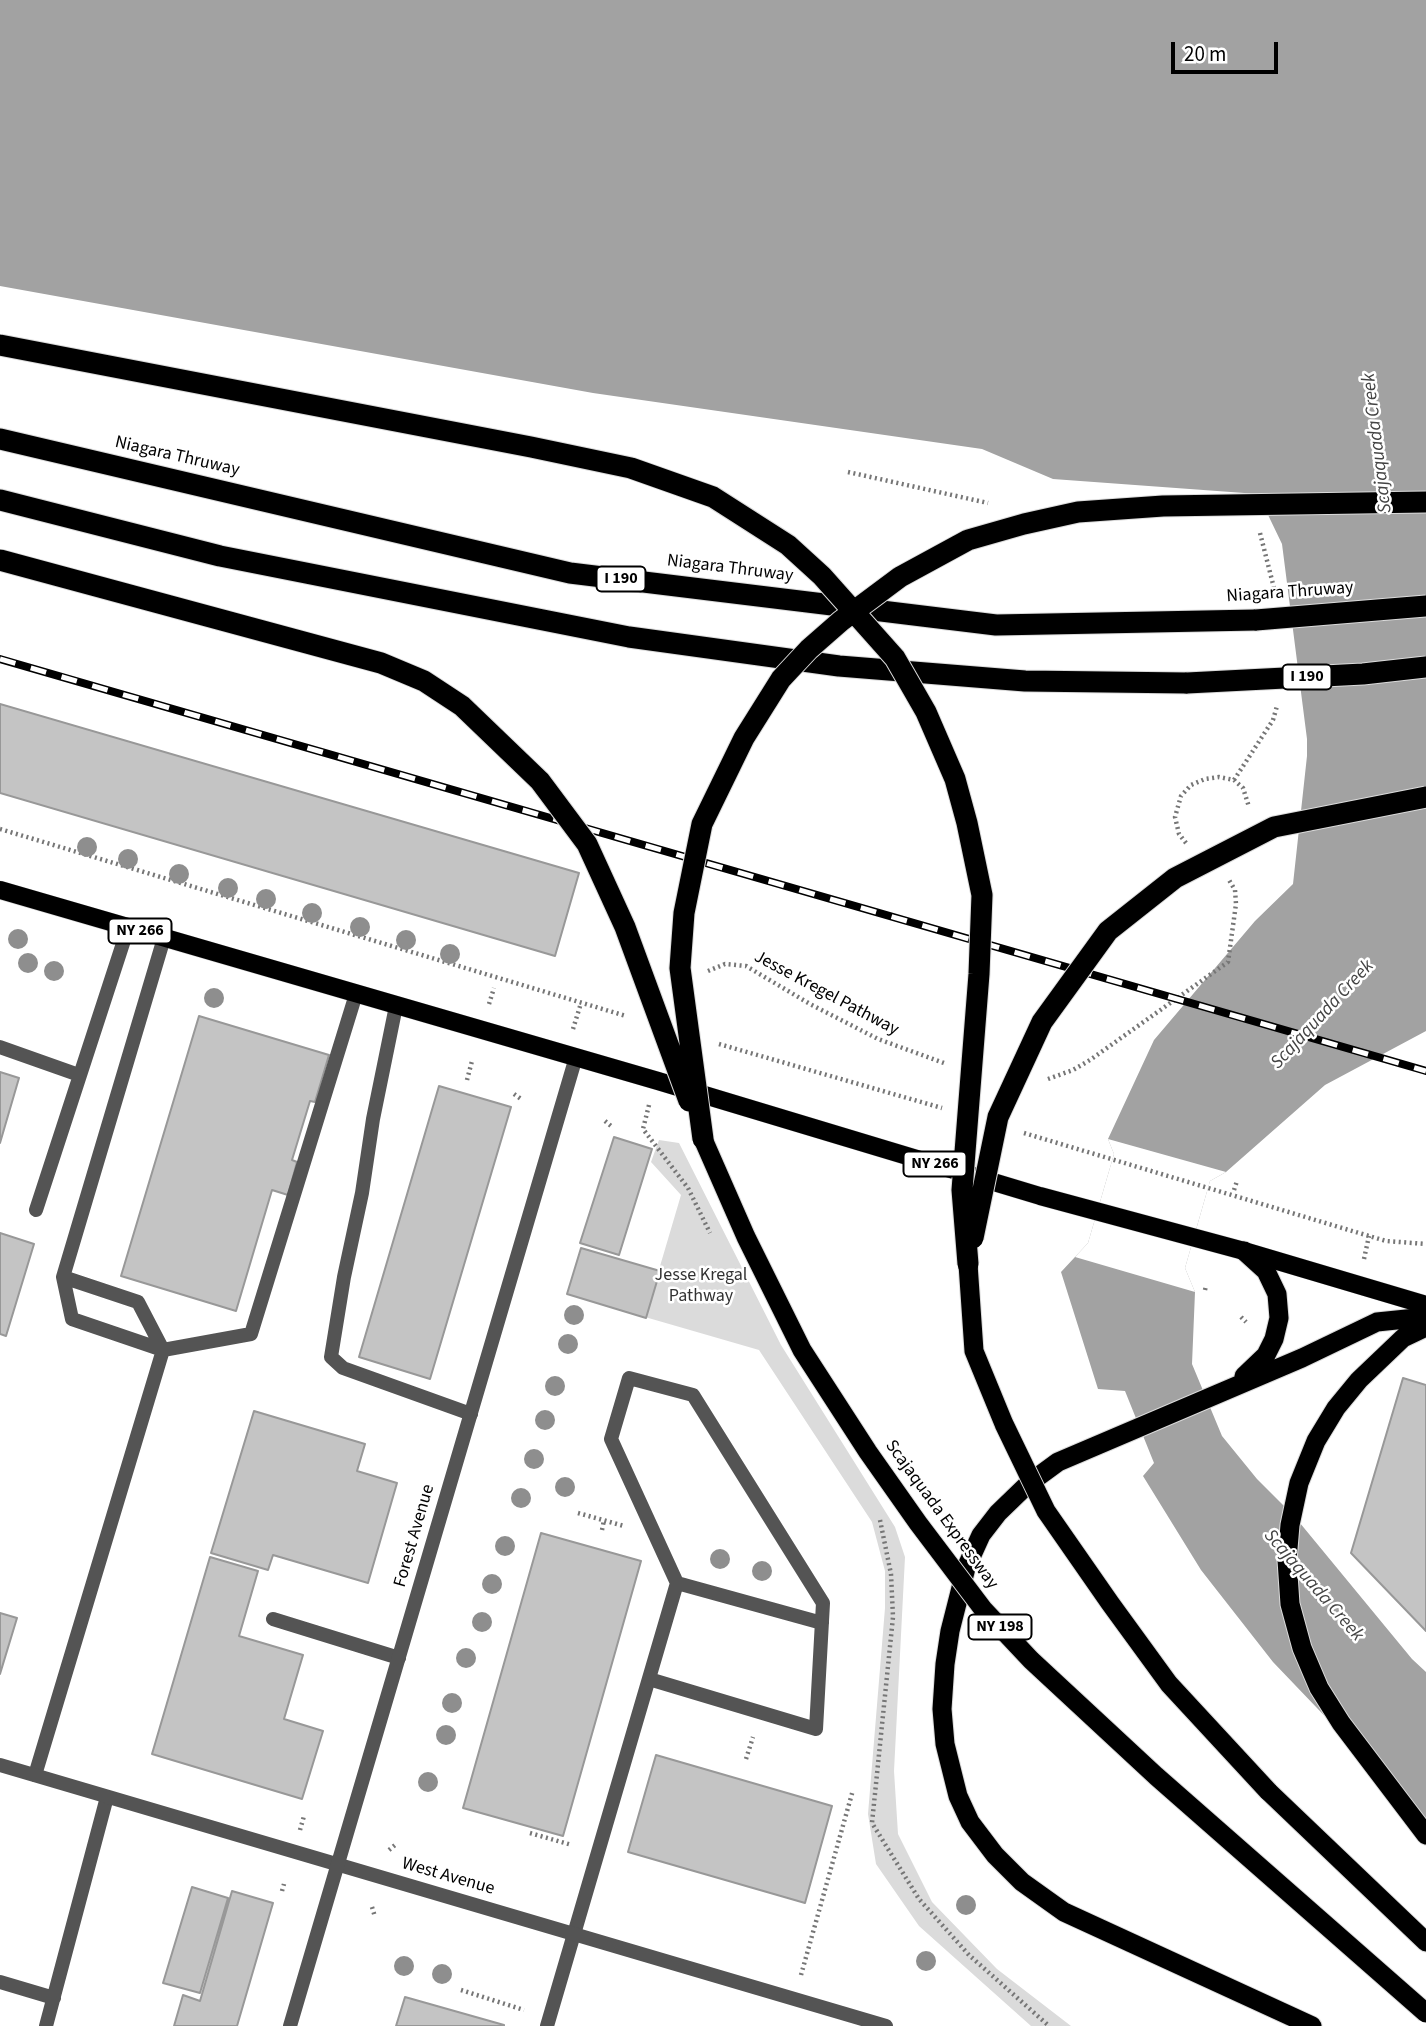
<!DOCTYPE html>
<style>
body{margin:0}
#map{position:relative;width:1426px;height:2026px;overflow:hidden;background:#fff;font-family:"Source Sans 3",sans-serif}
canvas{display:block}
.scale{position:absolute;left:1171px;top:42px;width:107px;height:32px;box-sizing:border-box;border:4px solid #000;border-top:0;padding-left:9px;font-size:21px;line-height:24px;white-space:nowrap;color:#000;-webkit-text-stroke:5px #fff;paint-order:stroke}
</style>
<div id="map">
<canvas width="1426" height="2026"></canvas>
<div class="scale">20 m</div>
</div>
<script>
const c = document.querySelector('canvas').getContext('2d');
c.lineJoin = 'round';
function paint(path, color) { c.fillStyle = color; c.fill(path, 'evenodd'); }
const shape = rows => new Path2D(rows.map(r => 'M' + r).join(''));
function trace(path, color, width, dash) { c.strokeStyle = color; c.lineWidth = width; c.lineCap = dash ? 'butt' : 'round'; c.setLineDash(dash || []); c.stroke(path); }
function drawText(font, color, halo, rows, align = 'center') {
  c.font = font + ' "Source Sans 3",sans-serif'; c.lineWidth = 5; c.setLineDash([]); c.textBaseline = 'middle'; c.strokeStyle = halo; c.fillStyle = color; for (const [text, x, y, turn = 0] of rows) {
    c.save(); c.translate(x, y); c.rotate((+turn || 0) * Math.PI / 180); c.textAlign = isNaN(turn) ? turn : align; if (halo) c.strokeText(text, 0, 0); c.fillText(text, 0, 0); c.restore();
  }
}
const green = shape([
 [659,1140,679,1143,781,1345,895,1527,905,1557,894,1771,898,1834,932,1902,997,1969,1071,2026,1031,2026,919,1926,876,1864,868,1814,885,1608,885,1571,872,1522,759,1350,645,1317,681,1195,651,1162]
]);
const water = shape([
 [0,0,1426,0,1426,1031,1325,1085,1226,1172,1210,1181,1185,1268,1195,1292,1192,1364,1222,1436,1257,1479,1295,1517,1412,1659,1426,1672,1426,1822,1273,1662,1201,1570,1143,1476,1154,1463,1125,1391,1098,1389,1061,1272,1088,1243,1114,1154,1108,1139,1154,1040,1255,921,1293,884,1307,756,1307,739,1282,544,1258,494,1053,479,982,449,593,393,0,286]
]);
const pier = shape([
 [1108,1139,1226,1172,1210,1181,1185,1268,1195,1292,1075,1257,1088,1243,1114,1154]
]);
const building = shape([
 [0,704,579,873,555,956,0,793,0,704],
 [199,1016,329,1055,315,1102,310,1101,292,1160,297,1162,288,1195,272,1190,236,1311,121,1276,199,1016],
 [0,1072,19,1078,0,1143,0,1072],
 [439,1086,511,1107,430,1379,359,1357,439,1086],
 [614,1137,652,1149,619,1255,580,1243,614,1137],
 [0,1233,34,1244,6,1336,0,1334,0,1233],
 [581,1248,660,1271,646,1318,567,1294,581,1248],
 [1403,1378,1426,1385,1426,1631,1351,1553,1403,1378],
 [254,1411,365,1444,357,1471,397,1483,368,1583,273,1555,268,1570,211,1553,254,1411],
 [541,1533,641,1561,563,1836,463,1808,541,1533],
 [210,1557,258,1571,239,1636,303,1655,284,1719,323,1731,302,1799,152,1754,210,1557],
 [0,1613,17,1618,0,1674,0,1613],
 [656,1755,832,1806,805,1903,628,1852,656,1755],
 [192,1887,228,1898,200,1993,163,1983,192,1887],
 [232,1891,273,1903,237,2026,174,2026,183,1995,200,2001,232,1891],
 [405,1997,504,2025,504,2026,396,2026,405,1997]
]);
const path = shape([
 [848,472,988,503],
 [1260,533,1275,592],
 [1234,780,1273,720,1277,706],
 [0,829,626,1016],
 [1186,843,1179,834,1175,817,1181,796,1191,785,1205,779,1219,777,1234,780,1243,788,1249,807],
 [708,971,725,964,746,966,810,1004,878,1039,944,1063],
 [489,1004,494,988],
 [573,1029,581,1003],
 [719,1044,942,1108],
 [1048,1079,1073,1070,1090,1060,1228,962,1236,904,1235,890,1229,880],
 [467,1080,472,1061],
 [514,1094,521,1099],
 [649,1105,643,1129,688,1188,710,1233],
 [605,1121,611,1126],
 [1024,1133,1369,1236,1386,1241,1426,1244],
 [1234,1190,1237,1181],
 [1364,1259,1369,1236],
 [1205,1290,1206,1286],
 [1241,1317,1246,1322],
 [578,1513,624,1526],
 [880,1520,891,1574,893,1617,872,1823,919,1899,969,1955,1049,2026],
 [602,1530,604,1520],
 [746,1759,753,1737],
 [300,1830,304,1816],
 [530,1833,572,1845],
 [389,1850,395,1845],
 [282,1891,284,1884],
 [372,1907,375,1917],
 [801,1975,853,1790],
 [461,1990,524,2010]
]);
const service = shape([
 [164,938,63,1277,72,1319,163,1350,251,1334,356,994],
 [396,1006,373,1119,362,1193,344,1277,331,1357,343,1368,471,1414],
 [0,1047,79,1075],
 [36,1210,128,928],
 [677,1583,822,1623],
 [273,1619,399,1658],
 [35,1775,163,1350,138,1302,63,1277],
 [0,1982,54,1998],
 [46,2026,107,1797],
 [547,2026,677,1583,611,1439,629,1378,693,1395,823,1603,816,1729,649,1679]
]);
const minor = shape([
 [0,1765,886,2026]
]);
const tertiary = shape([
 [290,2026,576,1057]
]);
const primary = shape([
 [0,890,658,1081,1040,1196,1244,1251,1426,1305]
]);
const trunk = shape([
 [1244,1251,1266,1271,1277,1294,1279,1318,1274,1339,1266,1355,1244,1376],
 [1426,1327,1403,1338,1359,1380,1336,1408,1316,1441,1299,1483,1290,1525,1287,1560,1290,1604,1302,1648,1319,1688,1341,1723,1426,1835],
 [1268,1791,1426,1942],
 [1312,2026,1064,1912,1022,1882,995,1855,970,1822,958,1796,945,1744,942,1709,945,1664,950,1631,966,1568,981,1535,998,1513,1028,1484,1058,1462,1302,1358,1377,1322,1426,1317]
]);
const motorway = shape([
 [0,439,570,573,996,625,1256,620],
 [0,500,220,556,629,637,839,666,1025,681,1187,683]
]);
const rail = shape([
 [0,659,1426,1071]
]);
const trunkBridge = shape([
 [703,1139,746,1237,802,1350,868,1452,918,1523,983,1609,1031,1660,1156,1776,1426,2013],
 [968,1264,974,1351,1004,1424,1046,1511,1110,1603,1169,1684,1268,1791]
]);
const motorwayBridge = shape([
 [0,345,531,447,631,468,713,497,788,545,822,576,895,658,926,712,955,779,967,823,982,895,979,974,962,1190,968,1264],
 [0,560,381,663,424,681,462,706,540,781,587,844,625,927,689,1101],
 [1256,620,1426,606],
 [1187,683,1363,674,1426,667],
 [703,1139,680,968,684,913,702,824,744,738,781,679,809,649,841,621,900,577,968,540,1024,524,1078,512,1163,506,1426,502],
 [973,1238,998,1117,1042,1022,1108,931,1175,878,1274,827,1426,797]
]);
const trees = [
 [87,847],
 [128,859],
 [179,874],
 [228,888],
 [266,899],
 [312,913],
 [360,927],
 [18,939],
 [406,940],
 [450,954],
 [28,963],
 [54,971],
 [214,998],
 [574,1315],
 [568,1344],
 [555,1386],
 [545,1420],
 [534,1459],
 [565,1487],
 [521,1498],
 [505,1546],
 [720,1559],
 [762,1571],
 [492,1584],
 [482,1622],
 [466,1658],
 [452,1703],
 [446,1735],
 [428,1782],
 [966,1905],
 [926,1961],
 [404,1966],
 [442,1974]
];
const shields = [
 [621,579,49],
 [1307,677,49],
 [140,931,63],
 [935,1164,63],
 [1000,1627,63]
];
const shieldNames = [
 ["I 190",621,579],
 ["I 190",1307,677],
 ["NY 266",140,931],
 ["NY 266",935,1164],
 ["NY 198",1000,1627]
];
const streetNames = [
 ["Niagara Thruway",177,457,13],
 ["Niagara Thruway",730,569,7],
 ["Niagara Thruway",1290,593,-4],
 ["Jesse Kregel Pathway",826,994,28],
 ["Scajaquada Expressway",941,1515,54],
 ["Forest Avenue",415,1536,-74],
 ["West Avenue",448,1877,16]
];
const parkNames = [
 ["Jesse Kregal",701,1276],
 ["Pathway",701,1297]
];
const waterNames = [
 ["Scajaquada Creek",1378,443,-97],
 ["Scajaquada Creek",1323,1015,-47],
 ["Scajaquada Creek",1313,1586,49]
];
paint(green, '#dbdbdb');
paint(water, '#a2a2a2');
paint(pier, '#fff');
paint(building, '#c4c4c4');
trace(building, '#989898', 2);
trace(primary, '#dbdbdb', 19);
trace(trunk, '#dbdbdb', 21);
trace(motorway, '#dbdbdb', 23);
trace(path, '#767676', 4.5, [2, 3.5]);
trace(service, '#545454', 14);
trace(minor, '#545454', 14);
trace(tertiary, '#545454', 14);
trace(primary, '#000', 18);
trace(trunk, '#000', 19);
trace(motorway, '#000', 21);
trace(rail, '#000', 8);
trace(rail, '#fff', 5, [16]);
trace(trunkBridge, '#dbdbdb', 21, []);
trace(motorwayBridge, '#dbdbdb', 23, []);
trace(trunkBridge, '#000', 19);
trace(motorwayBridge, '#000', 21);
c.fillStyle = '#8e8e8e';
for (const [x, y] of trees) { c.beginPath(); c.arc(x, y, 10, 0, 2 * Math.PI); c.fill(); }
for (const [x, y, w] of shields) { const box = new Path2D(); box.roundRect(x - w / 2, y - 12.5, w, 25, 5); c.fillStyle = '#fff'; c.fill(box); trace(box, '#000', 2); }
drawText('bold 16px', '#000', null, shieldNames);
drawText('18px', '#000', '#fff', streetNames);
drawText('18px', '#323232', '#fff', parkNames);
drawText('italic 19px', '#434343', '#fff', waterNames);
</script>
